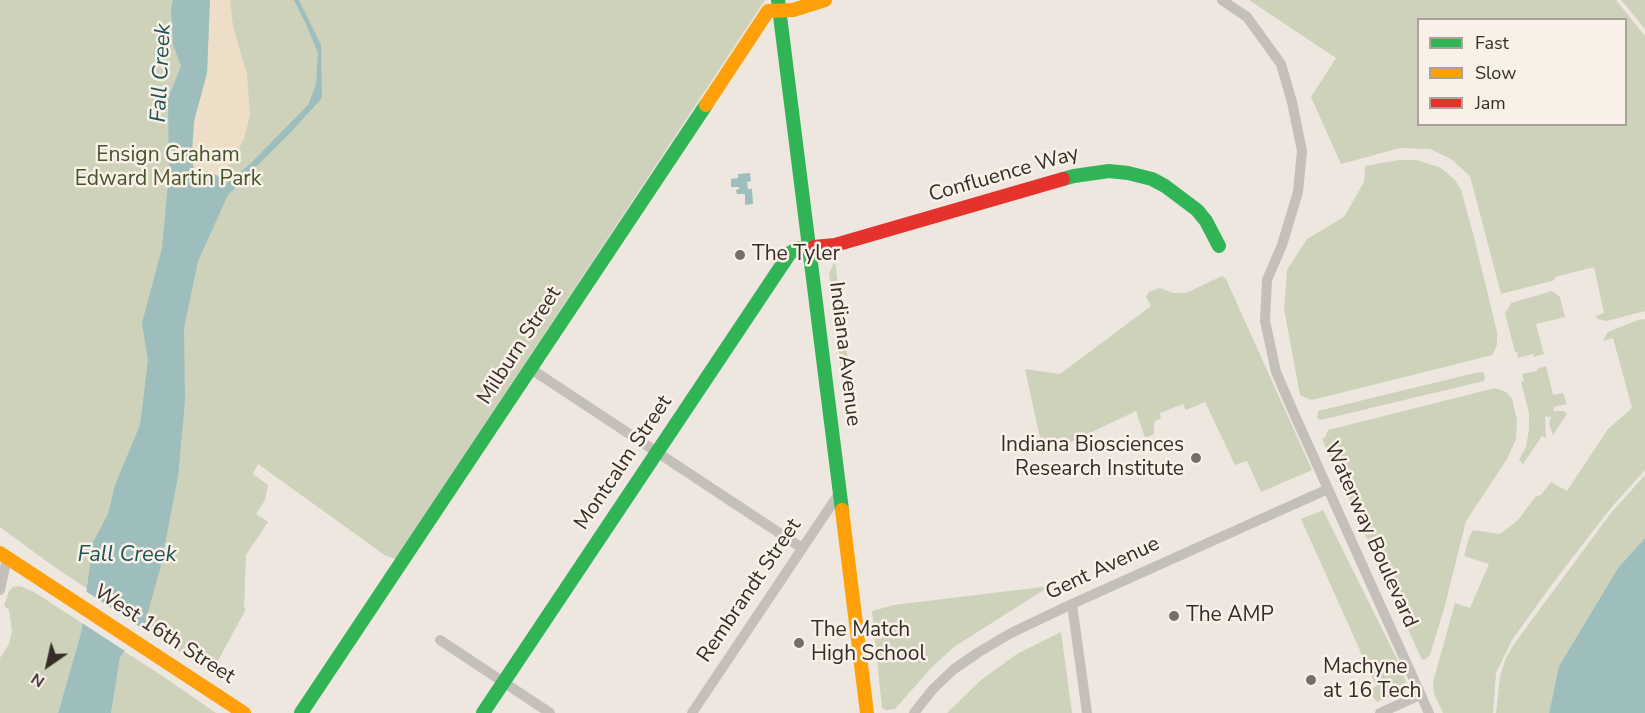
<!DOCTYPE html>
<style>
body{margin:0}
#map{position:relative;width:1645px;height:713px;overflow:hidden;background:#ede7e0;font-family:"Nunito Sans",sans-serif}
canvas{display:block}
.legend{position:absolute;left:1417px;top:18px;width:210px;height:108px;box-sizing:border-box;background:#f9f1e8;border:2px solid #aba29b;margin:0;padding:8px 10px;list-style:none;font-size:18px;color:#362c28}
.legend li{display:flex;align-items:center;gap:12px;height:30px}
.legend b{width:30px;border:2px solid #aba29b}
.north{position:absolute;left:18px;top:635px;width:60px;height:60px;-webkit-text-stroke:4px #f9f1e8;paint-order:stroke;rotate:214deg;font-size:16px;font-weight:700;line-height:24px;text-align:center;color:#362c28}
.north::after{content:'';display:block;margin:auto;width:21px;height:27px;background:#362c28;clip-path:polygon(50% 0,100% 100%,50% 72%,0 100%)}
</style>
<div id="map">
<canvas width="1645" height="713"></canvas>
<ul class="legend">
<li><b style="height:8px;background:#30b455"></b>Fast</li>
<li><b style="height:8px;background:#ff9f0a"></b>Slow</li>
<li><b style="height:8px;background:#e5322d"></b>Jam</li>
</ul>
<div class="north">N</div>
</div>
<script>
const c = document.querySelector('canvas').getContext('2d');
c.lineJoin = 'round';
function paint(path, color) { c.fillStyle = color; c.fill(path, 'evenodd'); }
const shape = rows => new Path2D(rows.map(r => 'M' + r).join(''));
function trace(path, color, width, dash) { c.strokeStyle = color; c.lineWidth = width; c.lineCap = dash ? 'butt' : 'round'; c.setLineDash(dash || []); c.stroke(path); }
function drawText(font, color, halo, rows, align = 'center') {
  c.font = font + ' "Nunito Sans",sans-serif'; c.lineWidth = 5; c.setLineDash([]); c.textBaseline = 'middle'; c.strokeStyle = halo; c.fillStyle = color; for (const [text, x, y, turn = 0] of rows) {
    c.save(); c.translate(x, y); c.rotate((+turn || 0) * Math.PI / 180); c.textAlign = isNaN(turn) ? turn : align; if (halo) c.strokeText(text, 0, 0); c.fillText(text, 0, 0); c.restore();
  }
}
const green = shape([
 [0,0,765,0,396,559,386,556,258,464,253,474,268,485,265,500,256,514,268,522,246,555,244,608,246,609,212,672,141,627,142,625,53,566,0,527],
 [1249,0,1616,0,1645,36,1645,311,1607,321,1597,319,1596,316,1604,313,1594,267,1555,277,1555,280,1501,294,1470,176,1451,159,1430,149,1400,148,1341,164,1311,97,1336,58],
 [1418,20,1626,20,1626,124,1418,124],
 [1621,0,1645,0,1645,29,1628,8],
 [1399,160,1417,160,1441,168,1455,180,1461,190,1474,237,1497,332,1497,345,1492,355,1453,365,1312,400,1304,397,1300,395,1284,309,1287,270,1307,239,1344,217,1364,182,1365,166],
 [835,261,851,383,843,385,829,273],
 [1222,276,1226,279,1312,470,1261,492,1247,461,1235,465,1205,402,1186,410,1183,404,1160,413,1161,418,1154,422,1154,434,1145,438,1136,411,1048,453,1043,452,1025,369,1060,374,1151,306,1146,297,1149,292,1160,288,1173,293,1186,293],
 [1552,291,1560,297,1565,317,1536,324,1544,354,1534,357,1533,354,1518,358,1517,352,1515,352,1505,314,1511,303],
 [1645,319,1645,470,1610,509,1553,583,1512,640,1496,673,1493,713,1443,713,1434,694,1433,682,1455,603,1470,608,1489,564,1464,556,1469,538,1473,530,1500,534,1518,520,1536,496,1541,495,1551,482,1567,491,1608,429,1632,408,1613,338,1603,341,1603,340,1608,332,1638,320],
 [1546,366,1553,395,1563,393,1567,404,1554,407,1554,411,1564,411,1567,414,1553,435,1549,424,1551,417,1545,416,1546,438,1542,436,1523,464,1519,460,1526,447,1529,429,1529,413,1521,382,1524,381,1522,374,1537,371,1537,369],
 [1483,372,1485,376,1484,381,1325,419,1321,420,1317,418,1318,411,1475,373],
 [1495,388,1506,392,1512,398,1517,420,1516,439,1507,459,1466,521,1444,609,1430,655,1426,659,1422,660,1322,439,1325,437,1328,430],
 [1645,475,1645,538,1618,568,1559,666,1549,713,1496,713,1500,677,1505,660,1514,644,1611,513],
 [1323,510,1401,667,1406,682,1401,693,1377,702,1369,692,1376,686,1301,519],
 [20,586,34,592,82,623,81,633,58,713,0,713,0,658,9,644,12,631,9,610,4,606,9,591,13,587],
 [1050,586,954,647,932,667,895,709,886,710,882,708,872,611,894,605],
 [1061,632,1072,713,947,713,981,680,1017,654],
 [125,652,161,675,216,713,111,713,120,658]
]);
const sand = shape([
 [210,0,230,0,233,26,247,74,250,115,244,139,230,165,218,176,207,172,193,174,192,151,194,121,207,73]
]);
const water = shape([
 [173,0,210,0,207,73,194,121,192,151,194,173,207,171,218,176,226,184,250,164,308,105,316,84,318,53,306,24,294,0,299,0,321,45,322,98,290,133,228,195,198,261,184,328,185,401,178,477,160,569,145,623,120,658,111,713,58,713,81,633,93,542,108,514,115,485,140,425,148,360,142,323,162,248,169,174,168,99,181,66,173,45,171,9],
 [750,173,751,181,747,182,748,189,752,189,753,204,745,205,745,194,737,194,736,190,739,189,739,187,731,187,731,179,738,178,738,174],
 [1645,538,1645,713,1549,713,1559,666,1618,568]
]);
const pier = shape([
 [84,590,143,629,128,653,79,621]
]);
const street = shape([
 [1222,0,1247,17,1281,64,1292,102,1302,151,1298,192,1282,245,1267,280,1265,321,1276,372,1292,409,1429,713],
 [531,369,802,548],
 [0,590,7,558],
 [1072,604,1087,713],
 [440,640,550,713],
 [692,713,840,492],
 [914,713,933,689,954,669,979,652,1011,633,1072,604,1328,489],
 [1380,713,1420,695]
]);
const fast = shape([
 [778,0,842,510],
 [1063,179,1074,176,1109,171,1128,173,1152,179,1165,186,1197,210,1206,221,1219,246],
 [301,713,706,105],
 [483,713,790,253,798,248,814,247]
]);
const slow = shape([
 [706,105,768,11,793,10,825,0],
 [842,510,867,713],
 [0,553,244,713]
]);
const jam = shape([
 [814,247,835,245,1063,179]
]);
const markers = [
 [740,255,6,"#766d68"],
 [1196,458,6,"#766d68"],
 [1174,616,6,"#766d68"],
 [799,643,6,"#766d68"],
 [1311,680,6,"#766d68"]
];
const parkNames = [
 ["Ensign Graham",168,156],
 ["Edward Martin Park",168,180]
];
const streetNames = [
 ["Confluence Way",1004,175,-16],
 ["Milburn Street",520,346,-57],
 ["Indiana Avenue",844,354,83],
 ["Montcalm Street",624,463,-56],
 ["Waterway Boulevard",1370,535,66],
 ["Gent Avenue",1103,569,-25],
 ["Rembrandt Street",750,591,-56],
 ["West 16th Street",164,635,33]
];
const poiNames = [
 ["The Tyler",752,255],
 ["Indiana Biosciences",1184,446,"right"],
 ["Research Institute",1184,470,"right"],
 ["The AMP",1186,616],
 ["The Match",811,631],
 ["High School",811,655],
 ["Machyne",1323,668],
 ["at 16 Tech",1323,692]
];
const waterNames = [
 ["Fall Creek",162,73,-87],
 ["Fall Creek",127,556]
];
paint(green, '#ced2ba');
paint(sand, '#eddfc7');
paint(water, '#9dbebd');
paint(pier, '#ede7e0');
trace(street, '#c5bfb9', 10);
trace(fast, '#30b455', 14);
trace(slow, '#ff9f0a', 14);
trace(jam, '#e5322d', 14);
for (const [x, y, r, color] of markers) { const dot = new Path2D(); dot.arc(x, y, r, 0, 2 * Math.PI); c.fillStyle = color; c.fill(dot); trace(dot, '#f9f1e8', 2); }
drawText('21px', '#46542c', '#f9f1e8', parkNames);
drawText('21px', '#362c28', '#f9f1e8', streetNames);
drawText('21px', '#362c28', '#f9f1e8', poiNames, 'left');
drawText('italic 22px', '#1e5457', '#f9f1e8', waterNames);
</script>
